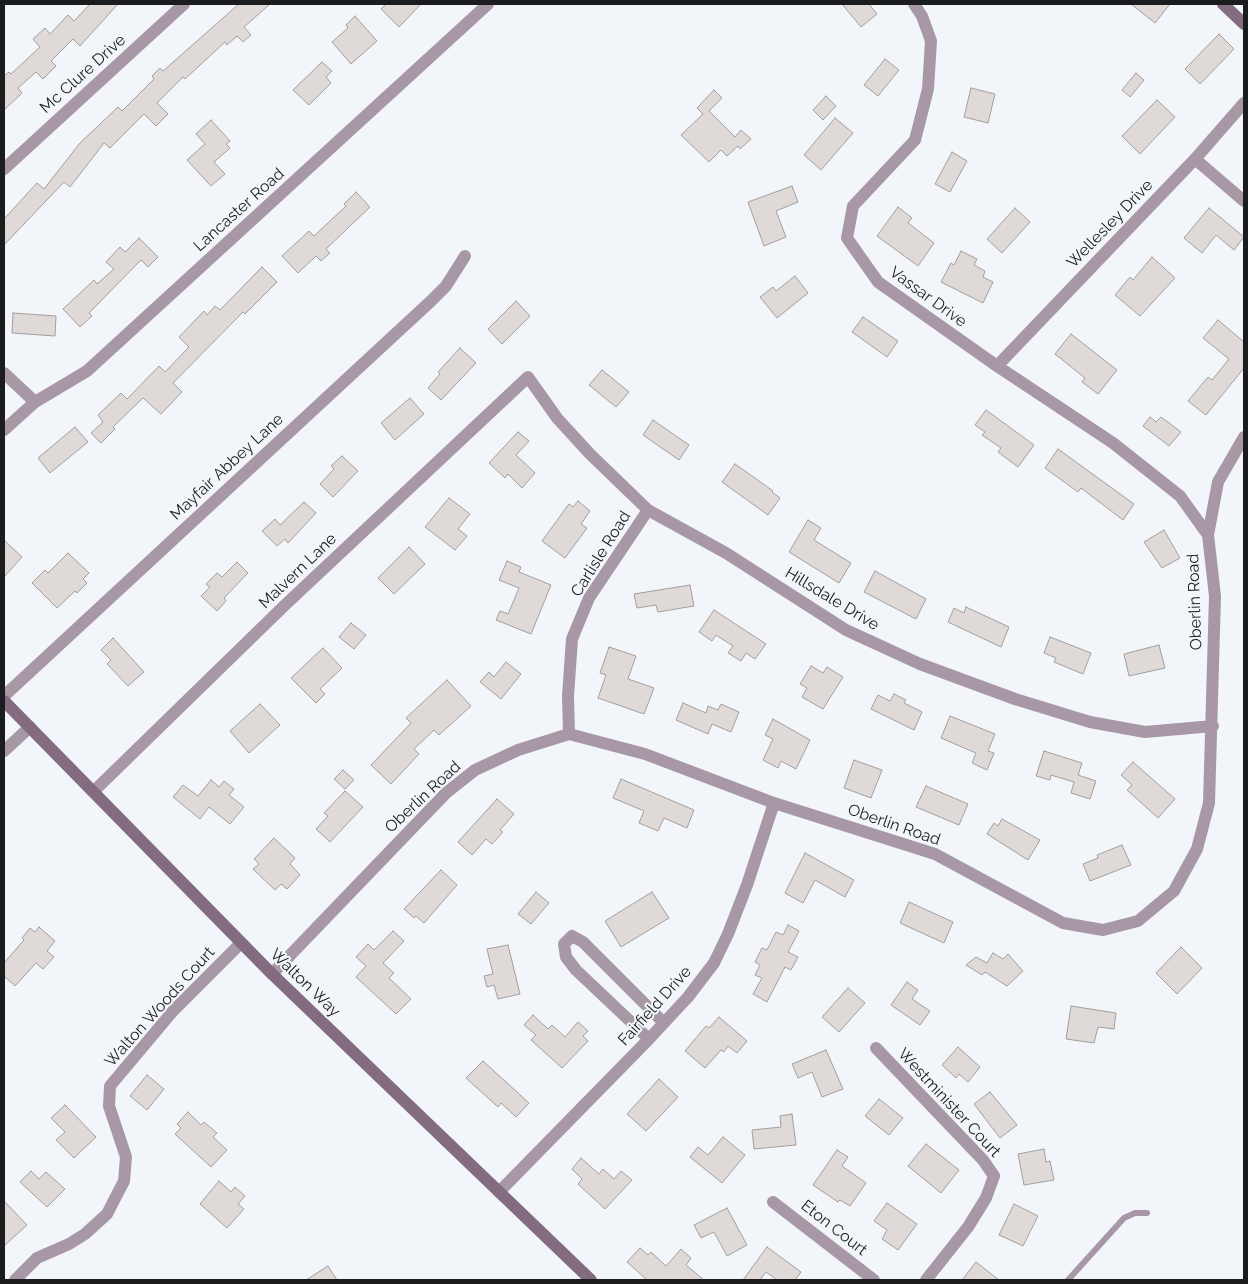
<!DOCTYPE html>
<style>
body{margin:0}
#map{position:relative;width:1248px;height:1284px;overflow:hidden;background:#f2f6fa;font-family:Raleway,sans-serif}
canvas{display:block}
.frame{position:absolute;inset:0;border:5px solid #1a1c1d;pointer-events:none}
</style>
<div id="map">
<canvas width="1248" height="1284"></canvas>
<div class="frame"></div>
</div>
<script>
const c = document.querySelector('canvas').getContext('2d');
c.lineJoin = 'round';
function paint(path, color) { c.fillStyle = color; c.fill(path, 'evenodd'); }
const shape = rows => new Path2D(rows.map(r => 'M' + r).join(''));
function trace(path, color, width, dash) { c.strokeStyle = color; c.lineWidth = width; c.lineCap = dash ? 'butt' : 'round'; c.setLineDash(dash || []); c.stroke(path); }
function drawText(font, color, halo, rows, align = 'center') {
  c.font = font + ' Raleway,sans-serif'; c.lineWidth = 4; c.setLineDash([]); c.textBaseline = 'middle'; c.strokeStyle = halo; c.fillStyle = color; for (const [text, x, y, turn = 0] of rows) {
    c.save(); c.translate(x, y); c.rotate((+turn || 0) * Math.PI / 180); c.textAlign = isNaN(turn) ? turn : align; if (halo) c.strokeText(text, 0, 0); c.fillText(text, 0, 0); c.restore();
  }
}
const building = shape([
 [90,4,118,4,80,46,73,39,51,61,56,66,43,79,36,72,18,88,22,93,4,110,4,76,9,72,11,74,40,47,33,39,45,28,50,34,68,15,74,21,90,4],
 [239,4,270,4,244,27,251,35,243,42,237,36,227,45,225,42,185,79,183,77,157,103,168,114,156,126,144,114,110,148,104,143,70,187,64,182,4,245,4,219,37,183,44,189,80,143,118,107,122,111,154,79,152,76,160,68,163,71,239,4],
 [386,4,421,4,399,27,381,9,386,4],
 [842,4,869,4,877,14,861,27,842,4],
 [1131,4,1170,4,1155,23,1131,4],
 [355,16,377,41,351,64,332,42,348,28,346,25,355,16],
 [1219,34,1234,49,1200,84,1185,69,1219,34],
 [885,59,899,70,878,96,864,85,885,59],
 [322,62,332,71,326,77,331,83,309,105,293,90,322,62],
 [1136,73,1144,80,1130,97,1122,90,1136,73],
 [971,88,995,94,988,123,964,117,971,88],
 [714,90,722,98,709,111,735,137,741,130,751,139,740,149,738,146,727,156,721,150,709,162,681,135,703,114,697,108,714,90],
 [826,96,836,106,823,120,813,110,826,96],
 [1157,100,1175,117,1140,154,1122,136,1157,100],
 [835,118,853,133,821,170,804,155,835,118],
 [211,120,230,141,226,144,230,148,214,162,225,174,211,186,187,160,205,144,196,134,211,120],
 [952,152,967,161,950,192,935,184,952,152],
 [792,186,798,202,776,211,786,237,764,246,748,202,792,186],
 [356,192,370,207,326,249,330,253,321,261,316,256,298,273,282,256,309,231,314,236,346,206,344,204,356,192],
 [898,207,912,218,908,223,934,243,918,266,877,236,898,207],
 [1015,208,1030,222,1002,253,987,239,1015,208],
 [1209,208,1244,237,1234,250,1216,235,1202,253,1184,238,1209,208],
 [139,238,158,257,148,267,141,260,89,313,92,316,80,327,63,309,94,280,97,284,114,269,106,262,120,247,125,252,139,238],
 [961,251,977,259,974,265,985,271,983,277,993,282,983,303,941,282,951,263,954,265,961,251],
 [1152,257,1175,278,1140,316,1115,295,1130,277,1133,280,1152,257],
 [262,267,277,282,245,314,243,312,173,383,182,392,161,414,143,398,113,427,115,429,101,443,91,433,103,422,98,415,121,393,127,399,159,366,165,372,189,347,179,337,204,311,207,315,215,306,220,310,262,267],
 [795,276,808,293,777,318,760,297,773,287,776,291,795,276],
 [516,301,530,316,502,344,488,329,516,301],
 [13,313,56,316,55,336,12,333,13,313],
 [863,317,898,341,887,357,852,332,863,317],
 [1218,320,1244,342,1244,368,1206,415,1188,401,1208,377,1212,380,1229,359,1203,338,1218,320],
 [1071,334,1117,370,1098,394,1082,382,1085,378,1055,354,1071,334],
 [460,348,476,363,441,400,428,388,440,374,438,372,460,348],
 [602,370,629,392,616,407,589,385,602,370],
 [410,398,424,414,395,440,381,423,410,398],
 [986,410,1034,445,1018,467,998,452,1001,448,982,435,985,432,975,425,986,410],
 [1150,417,1156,422,1161,417,1181,432,1169,446,1143,426,1150,417],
 [653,420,689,445,679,460,643,435,653,420],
 [75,427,88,442,50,473,38,458,75,427],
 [518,432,529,441,516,455,535,473,522,488,508,474,505,478,489,463,518,432],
 [1058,449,1134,504,1123,520,1081,488,1078,492,1045,468,1058,449],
 [342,456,358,471,333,497,320,484,334,469,331,466,342,456],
 [735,464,773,491,772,492,780,498,768,515,722,482,735,464],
 [449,498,470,514,458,529,467,536,455,550,425,527,449,498],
 [578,501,590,511,581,524,587,528,565,558,542,541,569,504,573,507,578,501],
 [304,502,316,513,288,543,285,539,277,546,262,531,275,519,280,525,304,502],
 [808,520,821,528,814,540,851,563,839,583,789,552,808,520],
 [1164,530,1180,558,1162,568,1144,542,1164,530],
 [4,540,22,557,4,577,4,540],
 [409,547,425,564,394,594,378,578,409,547],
 [68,553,89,573,83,579,87,583,77,593,75,591,57,608,32,583,45,570,48,573,68,553],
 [507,561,521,567,519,572,551,585,531,634,496,620,500,611,508,614,519,588,499,580,507,561],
 [237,562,248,573,224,598,226,601,217,611,201,596,210,587,206,584,217,573,222,577,237,562],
 [875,571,926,599,916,619,864,592,875,571],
 [690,585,694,606,658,612,656,605,637,608,634,594,690,585],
 [966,607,1009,627,1001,647,948,622,954,608,964,613,966,607],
 [714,610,766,644,755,659,746,653,741,661,728,653,733,646,716,635,712,641,699,632,714,610],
 [351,623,366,635,354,649,339,637,351,623],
 [1050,637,1091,653,1083,674,1054,662,1056,658,1044,653,1050,637],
 [113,638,144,672,128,686,107,664,111,660,101,650,113,638],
 [1159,645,1165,668,1129,676,1124,654,1159,645],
 [609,647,636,656,628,679,654,688,644,714,598,698,606,675,600,673,609,647],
 [323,648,342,668,320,689,325,694,316,703,291,678,323,648],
 [506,662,521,674,501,699,480,682,489,672,494,677,506,662],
 [811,666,823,673,827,667,843,677,823,709,802,697,807,688,800,684,811,666],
 [447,680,471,706,439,735,434,730,414,749,419,754,391,784,371,765,411,723,406,718,447,680],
 [894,694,906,700,904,703,922,712,914,730,871,709,878,695,890,701,894,694],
 [683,703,706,713,708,706,718,710,721,704,739,712,731,732,712,724,708,734,676,720,683,703],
 [260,704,280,725,249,753,230,731,260,704],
 [950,716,995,734,988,751,994,753,987,770,972,763,976,753,941,738,950,716],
 [773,719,810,740,796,769,781,761,778,768,763,760,773,739,765,735,773,719],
 [1044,751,1082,763,1078,775,1096,781,1090,799,1071,793,1074,782,1051,775,1050,780,1036,776,1044,751],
 [854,760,882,770,871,798,844,788,854,760],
 [1133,762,1175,799,1158,818,1127,790,1132,785,1121,775,1133,762],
 [343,770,354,780,345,789,334,779,343,770],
 [621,779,694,810,687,828,664,818,658,831,639,823,644,811,613,798,621,779],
 [211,780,219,787,224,781,234,789,229,795,244,807,230,824,209,807,200,819,173,797,183,785,198,796,211,780],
 [926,786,968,804,959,825,916,807,926,786],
 [345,791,363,807,330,842,316,829,328,816,324,813,345,791],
 [497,799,514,814,500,830,503,832,492,844,486,839,472,855,458,842,497,799],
 [1002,819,1040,840,1028,860,987,834,994,823,998,826,1002,819],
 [274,838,295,858,290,864,300,875,287,889,281,884,275,890,253,869,259,864,254,859,274,838],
 [1122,845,1131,865,1090,881,1083,864,1098,858,1097,855,1122,845],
 [805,853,854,880,845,897,815,880,803,903,785,893,805,853],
 [441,870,457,885,424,923,416,916,414,918,404,909,441,870],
 [536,892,549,903,531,924,518,914,536,892],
 [652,892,669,918,621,947,605,921,652,892],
 [909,902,953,922,944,943,900,923,909,902],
 [788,925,799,931,788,952,798,957,791,970,785,967,767,1002,753,994,762,978,755,975,760,965,755,962,762,948,767,950,776,932,783,935,788,925],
 [39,927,55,941,47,951,54,957,43,969,36,963,15,986,4,976,4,963,24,940,22,938,30,928,35,932,39,927],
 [393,931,404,941,383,963,394,973,389,978,411,999,396,1014,356,977,366,966,356,957,368,944,374,950,393,931],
 [508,945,520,994,498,999,494,985,487,987,484,976,493,974,487,949,508,945],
 [1181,947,1202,968,1177,994,1156,973,1181,947],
 [993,953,1003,959,1008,954,1023,971,1007,986,985,972,982,975,966,965,976,957,987,963,993,953],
 [907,982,918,990,912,999,930,1011,920,1025,891,1005,907,982],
 [848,988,865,1003,839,1032,822,1017,848,988],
 [1071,1006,1116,1013,1114,1029,1098,1027,1094,1043,1066,1039,1071,1006],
 [533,1015,548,1029,552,1025,565,1037,578,1022,588,1031,583,1036,588,1041,562,1068,531,1040,536,1035,524,1025,533,1015],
 [719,1017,747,1041,737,1053,728,1046,724,1052,721,1050,705,1068,685,1051,706,1026,709,1028,719,1017],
 [958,1047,980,1067,968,1082,959,1074,956,1078,942,1065,958,1047],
 [826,1050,843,1089,822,1097,812,1072,798,1078,792,1064,826,1050],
 [483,1061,529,1103,516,1117,501,1103,498,1107,466,1078,483,1061],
 [147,1075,164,1089,147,1110,130,1096,147,1075],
 [659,1079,678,1097,646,1131,627,1114,659,1079],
 [990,1092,1017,1125,1000,1138,974,1104,990,1092],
 [879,1099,903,1118,889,1135,865,1116,879,1099],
 [65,1105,96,1137,74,1158,56,1140,65,1132,51,1118,65,1105],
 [188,1112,201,1125,204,1122,217,1133,213,1137,227,1150,211,1167,175,1134,181,1128,177,1124,188,1112],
 [792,1114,796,1145,754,1149,752,1130,781,1127,780,1116,792,1114],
 [723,1137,745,1155,722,1183,690,1157,698,1147,708,1155,723,1137],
 [926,1144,959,1170,941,1193,908,1166,926,1144],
 [1044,1149,1046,1162,1050,1161,1054,1180,1024,1185,1018,1154,1044,1149],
 [837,1150,848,1157,842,1166,866,1183,850,1206,840,1200,838,1202,813,1185,837,1150],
 [581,1158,599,1174,603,1169,614,1179,621,1171,632,1180,605,1209,578,1184,582,1179,572,1169,581,1158],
 [31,1171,39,1179,46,1172,65,1189,47,1207,20,1182,31,1171],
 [219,1181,231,1192,235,1187,245,1196,238,1204,244,1209,227,1228,200,1204,219,1181],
 [4,1201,27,1225,4,1246,4,1201],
 [887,1203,917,1224,898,1250,882,1239,887,1230,874,1221,887,1203],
 [1014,1204,1038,1216,1023,1246,999,1235,1014,1204],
 [727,1208,747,1245,727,1256,714,1232,701,1238,694,1225,727,1208],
 [767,1247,801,1272,795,1280,777,1280,766,1272,760,1280,743,1280,767,1247],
 [640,1248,648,1255,651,1252,666,1266,681,1249,691,1258,686,1265,704,1280,647,1280,627,1262,640,1248],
 [976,1262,999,1280,962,1280,976,1262],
 [328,1266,337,1280,306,1280,328,1266]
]);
const lane = shape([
 [1068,1280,1124,1218,1135,1213,1147,1213]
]);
const street = shape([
 [914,4,922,16,931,41,928,89,915,140,853,206,847,238,878,282,997,366,1113,443,1180,496,1208,535],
 [1195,159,1244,201],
 [4,169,184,4],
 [997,366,1195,159,1244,103],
 [4,373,35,402],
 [4,430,35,402,87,371,488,4],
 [4,696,431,301,446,286,465,256],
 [569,734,568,696,572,639,589,598,648,510],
 [4,751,30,727],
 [94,791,285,605,528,377,557,418,590,454,648,510,726,553,846,630,920,664,1015,699,1090,722,1145,732,1213,726],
 [272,974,446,793,475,770,518,750,569,734,645,754,774,803,935,854,1063,923,1103,930,1138,921,1174,891,1197,849,1209,803,1215,596,1208,535,1218,482,1244,437],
 [649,1039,576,970,566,957,564,944,572,936,583,942,664,1023],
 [876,1048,983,1160,994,1176,986,1198,968,1227,926,1280],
 [499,1192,649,1039,688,997,714,963,728,934,747,885,774,803],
 [773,1202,874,1280],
 [15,1280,37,1258,69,1244,85,1234,107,1214,124,1181,126,1157,109,1106,110,1086,173,1011,241,943]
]);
const secondary = shape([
 [1223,4,1244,24],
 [4,701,272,974,591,1280]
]);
const streetNames = [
 ["Mc Clure Drive",83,74,-42],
 ["Lancaster Road",239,210,-42],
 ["Wellesley Drive",1110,224,-46],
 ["Vassar Drive",928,297,36],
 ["Mayfair Abbey Lane",227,467,-43],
 ["Carlisle Road",601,554,-58],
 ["Malvern Lane",298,571,-44],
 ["Hillsdale Drive",832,599,31],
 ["Oberlin Road",1195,602,-92],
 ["Oberlin Road",423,797,-43],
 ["Oberlin Road",894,825,19],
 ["Walton Way",305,983,44],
 ["Fairfield Drive",655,1006,-48],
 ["Walton Woods Court",160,1007,-48],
 ["Westminister Court",949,1103,47],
 ["Eton Court",834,1228,38]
];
paint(building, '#dfd9d7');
trace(building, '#a39e9c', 1);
trace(lane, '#a898a6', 6);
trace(street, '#a898a6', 12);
trace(secondary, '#836c80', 12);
drawText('16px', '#1a1c1d', '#f2f6fa', streetNames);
</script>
